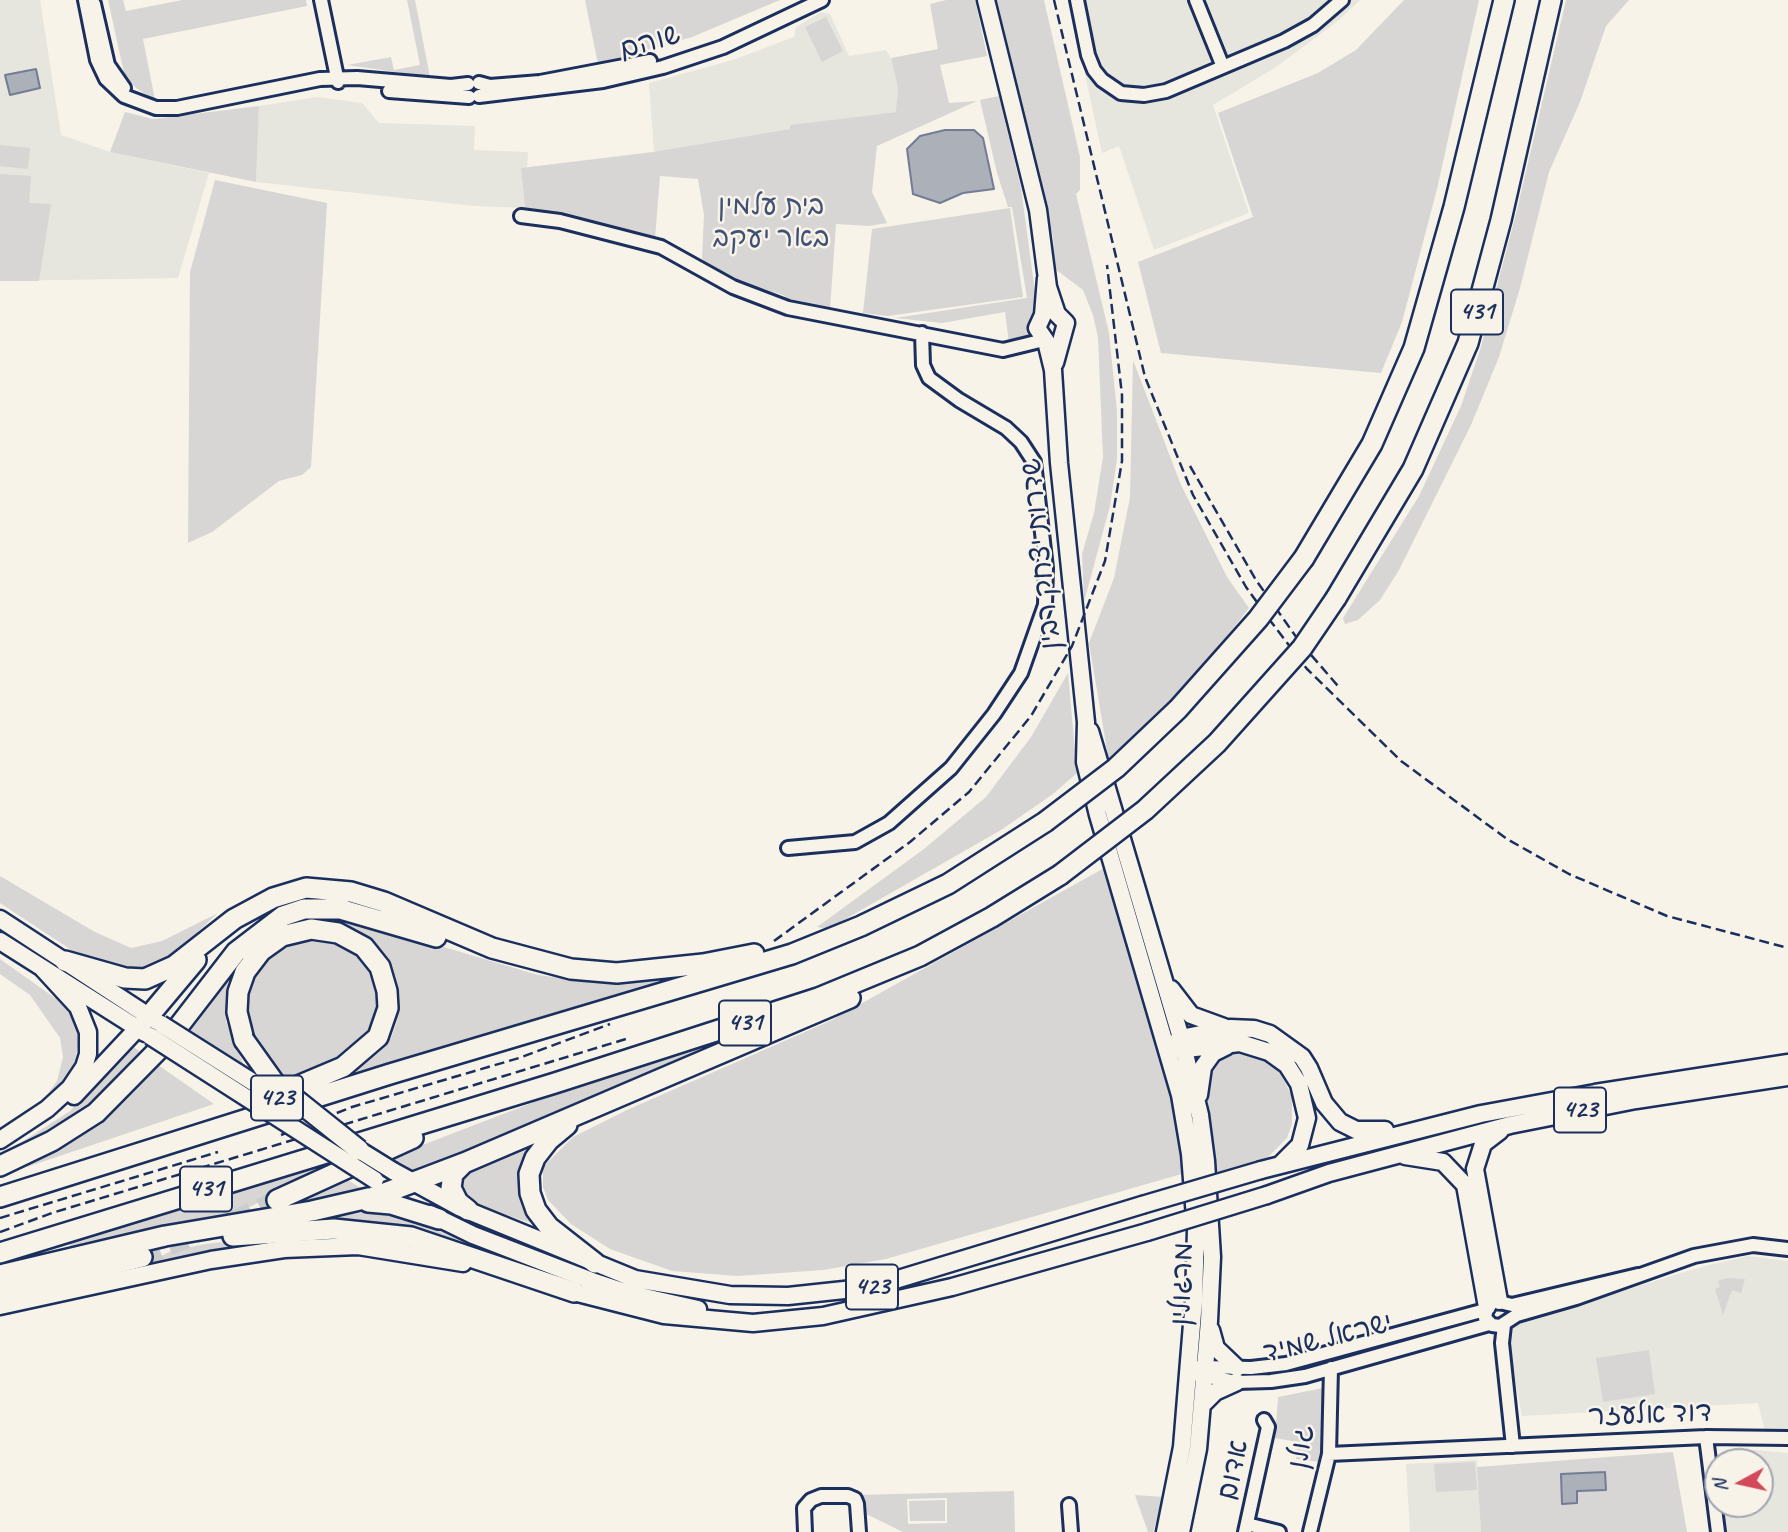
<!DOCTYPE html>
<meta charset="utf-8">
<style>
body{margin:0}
#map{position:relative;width:1788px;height:1532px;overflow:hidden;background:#f7f3e8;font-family:Caveat,sans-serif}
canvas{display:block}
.north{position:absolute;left:1704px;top:1448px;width:70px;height:70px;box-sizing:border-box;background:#f7f3e8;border:2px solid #9fa5b1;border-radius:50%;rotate:262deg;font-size:19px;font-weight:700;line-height:28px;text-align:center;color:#1b2f5e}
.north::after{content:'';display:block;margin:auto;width:24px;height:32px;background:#d1495b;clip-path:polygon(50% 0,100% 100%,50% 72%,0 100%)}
</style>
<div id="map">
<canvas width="1788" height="1532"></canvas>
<div class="north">N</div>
</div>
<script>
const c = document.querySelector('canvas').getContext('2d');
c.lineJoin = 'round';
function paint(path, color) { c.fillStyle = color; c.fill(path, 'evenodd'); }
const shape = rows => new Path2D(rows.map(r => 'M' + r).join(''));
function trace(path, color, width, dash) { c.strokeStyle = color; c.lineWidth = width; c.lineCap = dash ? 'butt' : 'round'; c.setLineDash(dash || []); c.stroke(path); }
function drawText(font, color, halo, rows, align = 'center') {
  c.font = font + ' Caveat,"Playpen Sans Hebrew",sans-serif'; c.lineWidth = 5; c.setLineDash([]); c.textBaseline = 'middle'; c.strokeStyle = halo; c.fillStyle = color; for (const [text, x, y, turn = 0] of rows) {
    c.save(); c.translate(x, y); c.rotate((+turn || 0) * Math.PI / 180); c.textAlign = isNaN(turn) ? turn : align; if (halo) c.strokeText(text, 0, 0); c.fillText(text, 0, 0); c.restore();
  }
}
const built = shape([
 [0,0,40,0,61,135,110,152,209,173,178,278,0,281],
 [1069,0,1360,0,1338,21,1276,67,1213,105,1249,213,1154,250,1119,146,1102,153],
 [821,12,830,14,849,56,886,50,891,58,898,88,897,112,790,125,790,129,654,152,649,83,733,60,794,37,796,27],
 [317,97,362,103,379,123,475,126,474,150,528,152,527,168,521,169,525,208,475,206,256,182,259,106],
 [1748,1256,1788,1261,1788,1432,1765,1431,1758,1403,1522,1416,1505,1327,1701,1267],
 [1734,1448,1788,1453,1788,1532,1726,1532,1721,1504,1760,1504,1760,1462,1736,1462],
 [1477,1460,1481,1532,1410,1532,1406,1464]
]);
const green = shape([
 [108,0,123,0,126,11,182,0,306,0,307,6,143,39,155,100,136,88,124,73],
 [407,0,415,0,430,77,347,65,391,57,394,70,420,65],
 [585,0,780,0,692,37,598,64],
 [946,0,975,0,987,56,940,65,949,103,977,101,877,146,872,192,887,223,869,226,836,224,830,310,793,304,783,295,734,280,705,264,702,258,704,215,698,179,660,176,655,239,525,208,521,168,653,152,790,129,790,125,896,112,898,88,891,58,938,49,930,4],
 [995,0,1044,0,1080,157,1080,190,1076,194,1109,333,1117,411,1117,459,1110,506,1084,602,1082,554,1094,513,1103,457,1098,338,1093,315,1083,290,1055,269,1053,237,1043,195],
 [1404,0,1479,0,1437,189,1402,322,1381,373,1161,353,1138,262,1253,217,1218,113,1318,73,1356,50],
 [1566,0,1629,0,1606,26,1580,102,1549,172,1520,288,1499,357,1471,425,1399,570,1380,600,1358,620,1345,624,1343,618,1419,496,1461,406,1480,350,1516,214],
 [826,17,843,51,822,62,805,27],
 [999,96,1021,188,1042,344,1009,343,1005,312,942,323,895,318,1027,298,1012,207,1008,207,997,173,980,100],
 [259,106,256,182,110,152,125,112,153,119],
 [0,145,30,148,28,169,0,166],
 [0,174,31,176,29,203,51,204,39,281,0,281],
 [215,180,327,203,311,467,302,475,279,481,212,532,188,543,190,272],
 [1010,208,1023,297,888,316,863,313,872,229],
 [1133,360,1181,485,1227,577,1249,608,1201,670,1109,762,1089,643,1114,578,1130,497],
 [1068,673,1077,773,1053,794,1001,830,828,929,817,927,924,849,986,797,1031,737],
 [1106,867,1141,983,1171,1095,1185,1173,886,1259,823,1270,738,1276,672,1271,610,1249,571,1224,548,1200,543,1187,543,1167,573,1137,627,1110,830,1021],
 [0,876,95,932,131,948,162,941,218,913,163,964,135,973,88,961,0,903],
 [312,912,333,914,538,975,577,980,611,980,683,971,686,981,356,1078,352,1071,379,1052,391,1038,397,1021,398,999,393,974,385,958,314,923],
 [312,937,327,938,359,953,377,979,380,1008,371,1033,351,1052,290,1082,252,1037,248,1027,246,993,260,964,285,944],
 [0,959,65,1005,76,1022,80,1038,73,1068,65,1083,43,1101,57,1081,63,1057,60,1038,30,995,0,974],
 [237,962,228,983,226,1022,246,1070,186,1029],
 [757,1024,759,1032,414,1177,386,1159,615,1071],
 [132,1046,145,1055,96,1102,48,1134,0,1156,70,1111],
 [1244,1052,1272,1064,1281,1074,1292,1097,1292,1124,1287,1138,1268,1157,1214,1173,1207,1095,1210,1070,1222,1056],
 [158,1065,214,1104,15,1171,85,1129],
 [533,1143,518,1179,522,1206,531,1223,471,1203,462,1195,464,1174],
 [313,1165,325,1170,237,1213,71,1252,69,1240],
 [343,1177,367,1192,295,1207,280,1206],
 [375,1211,396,1211,463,1236,456,1245,307,1225,307,1220],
 [285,1238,286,1243,156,1266,146,1264,173,1250,212,1243],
 [1727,1278,1745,1279,1741,1293,1732,1290,1723,1315,1715,1289,1720,1287,1718,1281],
 [1649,1350,1655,1394,1603,1402,1596,1358],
 [1323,1388,1327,1399,1321,1462,1296,1459,1297,1442,1275,1438,1278,1397],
 [1673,1452,1687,1532,1481,1532,1477,1467],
 [1475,1462,1477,1490,1436,1492,1434,1464],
 [1014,1491,1015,1532,903,1532,858,1510,857,1495],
 [947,1498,947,1523,908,1524,907,1499],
 [1135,1495,1164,1497,1153,1532,1148,1532],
 [945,1500,945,1521,910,1521,909,1501]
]);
const water = shape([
 [36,69,40,88,10,95,5,75,36,69],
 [945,130,974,130,983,138,994,189,963,193,940,203,913,194,907,149,920,136,945,130],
 [1605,1472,1606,1490,1577,1491,1577,1503,1562,1504,1561,1474,1605,1472]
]);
const highwayTunnel = shape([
 [234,1220,277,1200],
 [142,1257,196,1235]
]);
const minor = shape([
 [85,0,97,60,106,79,124,96,156,108,177,108,320,79,357,78,451,86,468,84],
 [321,0,338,82],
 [1077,0,1088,55,1094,70,1102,80,1121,93,1144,95,1166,91,1284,41,1313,25,1342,0],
 [1196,0,1223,67],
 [94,4,108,65,124,88],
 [479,83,490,86,540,82,650,61],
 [389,91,469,97],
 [479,96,603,81,663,67,723,47,822,0],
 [521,216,560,221,661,247,733,287,788,308,1003,350,1044,340],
 [788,848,855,842,889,823,951,768,994,714,1021,673,1045,605,1046,568,1034,462,1021,442,1006,428,959,400,929,378,923,365,922,333],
 [1638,1275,1512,1305,1495,1301,1487,1307,1485,1318,1492,1325,1500,1326,1517,1315,1576,1298,1694,1256,1753,1245,1788,1249],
 [1504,1325,1502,1343,1513,1446],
 [1199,1367,1251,1368,1286,1364,1485,1310],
 [1198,1375,1237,1382,1271,1381,1305,1376,1489,1324],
 [1706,1437,1718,1532],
 [1329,1454,1706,1437,1788,1438],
 [1069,1505,1071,1532],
 [1247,1524,1279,1532],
 [805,1532,804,1508,811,1500,821,1496,848,1496,855,1499,857,1504,859,1532],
 [1245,1532,1268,1427,1264,1420],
 [1310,1532,1329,1454,1331,1368]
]);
const major = shape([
 [986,0,1038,210,1048,287,1057,314,1066,323,1055,363],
 [1046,278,1043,315,1037,328,1046,341,1053,370,1059,463,1086,722,1085,762,1098,815,1180,1095,1190,1154,1196,1230,1194,1300,1182,1447,1165,1532],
 [1090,731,1181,1038,1200,1115,1206,1161,1212,1257,1209,1321,1198,1449,1181,1532],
 [0,919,156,1021],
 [0,941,145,1033],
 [1171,989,1191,1015,1224,1027],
 [1175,1043,1181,1038,1230,1028,1254,1029,1270,1034,1302,1057,1309,1068,1324,1103,1340,1122,1356,1130,1385,1130],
 [1177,1050,1240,1043,1269,1052,1287,1065,1299,1084,1307,1118,1300,1145,1281,1164],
 [1199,1095,1203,1067,1213,1053,1227,1046],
 [74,1096,149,1016],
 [0,1140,47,1109,70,1088,84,1067,88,1054,88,1032,78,1007,43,969],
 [1405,1156,1443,1162,1465,1185,1487,1307],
 [1261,1170,1481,1114,1595,1093,1788,1063],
 [393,1171,459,1207,635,1279,730,1295,788,1296,872,1287,1142,1205],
 [1267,1195,1329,1173,1510,1125,1636,1100,1788,1077],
 [430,1214,473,1235,592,1281,631,1294,698,1309],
 [562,1289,664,1315,753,1323,823,1316,952,1287,1147,1232],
 [1499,1301,1475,1169,1483,1144,1500,1131],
 [0,1306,211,1260,284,1249,358,1246,463,1263],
 [1211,1330,1216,1348,1237,1368],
 [1202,1405,1215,1392,1237,1382]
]);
const highway = shape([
 [1304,558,1372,444,1414,348,1454,207,1504,0],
 [1336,598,1413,469,1468,343,1501,220,1551,0],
 [65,961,125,978,145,979,174,966,234,919,273,898,306,888,351,892,384,902,492,948,571,969,617,973,703,964,754,954],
 [149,1016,196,960],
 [244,1040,237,1012,238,992,245,972,261,951,282,936,311,929,338,933,364,947,380,967,387,991,388,1008,378,1037,343,1067,274,1096],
 [567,1125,549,1140,535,1158,529,1174,530,1193,536,1210,549,1227,595,1263],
 [464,1163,453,1174,451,1188,458,1202,468,1210],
 [0,1166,52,1141,96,1113,168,1040,236,952,283,916,304,909,340,909,436,937],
 [0,1197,390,1074,792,954,861,926,948,884,1045,822],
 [277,1200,413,1138],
 [368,1202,391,1204,439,1219],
 [233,1236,334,1229,411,1237,574,1292],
 [0,1253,555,1083,818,998,920,956,992,917,1060,875],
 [0,1275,165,1236,312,1211,377,1196,464,1163,850,998],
 [0,1292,142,1257]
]);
const rail = shape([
 [1054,0,1145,377,1193,495,1246,587,1272,623,1307,669,1401,761,1507,839,1569,874,1667,916,1788,948],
 [1190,466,1256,580,1299,641,1338,686],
 [774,941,910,842,969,792,1031,716,1072,646,1105,561,1122,461,1122,395,1107,265],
 [281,1135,352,1107,519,1058,610,1024],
 [0,1218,218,1152],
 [0,1232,52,1213,626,1039]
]);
const majorBridge = shape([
 [161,1024,297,1110],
 [150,1036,375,1180],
 [351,1145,393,1171],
 [1142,1205,1261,1170],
 [1147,1232,1267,1195]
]);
const highwayBridge = shape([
 [1045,822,1116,768,1178,709,1258,619,1304,558],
 [1060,875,1145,810,1217,743,1302,648,1336,598],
 [244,1040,274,1082,359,1150]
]);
const shields = [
 [1477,312,52],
 [745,1023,52],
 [277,1098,52],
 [1580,1110,52],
 [206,1189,52],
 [872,1287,52]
];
const shieldNames = [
 ["431",1477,312],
 ["431",745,1023],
 ["423",277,1098],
 ["423",1580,1110],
 ["431",206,1189],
 ["423",872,1287]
];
const streetNames = [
 ["שוהם",650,43,-16],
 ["שדרות יצחק רבין",1042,554,-96],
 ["מרגולין",1183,1284,-88],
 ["ישראל שמיד",1328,1339,-14],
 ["דוד אלעזר",1650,1415,-2],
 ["גולן",1302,1447,-81],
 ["אדום",1234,1470,-78]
];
const parkNames = [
 ["בית עלמין",771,207],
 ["באר יעקב",771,239]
];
paint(built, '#e6e5de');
paint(green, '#d7d6d4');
paint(water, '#acb0b9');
trace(water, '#727c95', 2);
trace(highwayTunnel, '#cbcccc', 19, [19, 10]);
trace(minor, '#1b2f5e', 18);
trace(major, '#1b2f5e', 21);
trace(highway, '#1b2f5e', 24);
trace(minor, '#f7f3e8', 12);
trace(major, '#f7f3e8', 16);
trace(highway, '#f7f3e8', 19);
trace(rail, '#1b2f5e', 2.5, [10, 5]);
trace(majorBridge, '#1b2f5e', 21, []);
trace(highwayBridge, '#1b2f5e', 24, []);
trace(majorBridge, '#f7f3e8', 16);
trace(highwayBridge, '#f7f3e8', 19);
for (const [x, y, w] of shields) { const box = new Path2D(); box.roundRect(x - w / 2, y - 22.5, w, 45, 5); c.fillStyle = '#f7f3e8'; c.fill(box); trace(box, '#1b2f5e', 2); }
drawText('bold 26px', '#1b2f5e', null, shieldNames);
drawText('28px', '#1b2f5e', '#f7f3e8', streetNames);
drawText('28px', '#415076', '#f7f3e8', parkNames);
</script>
